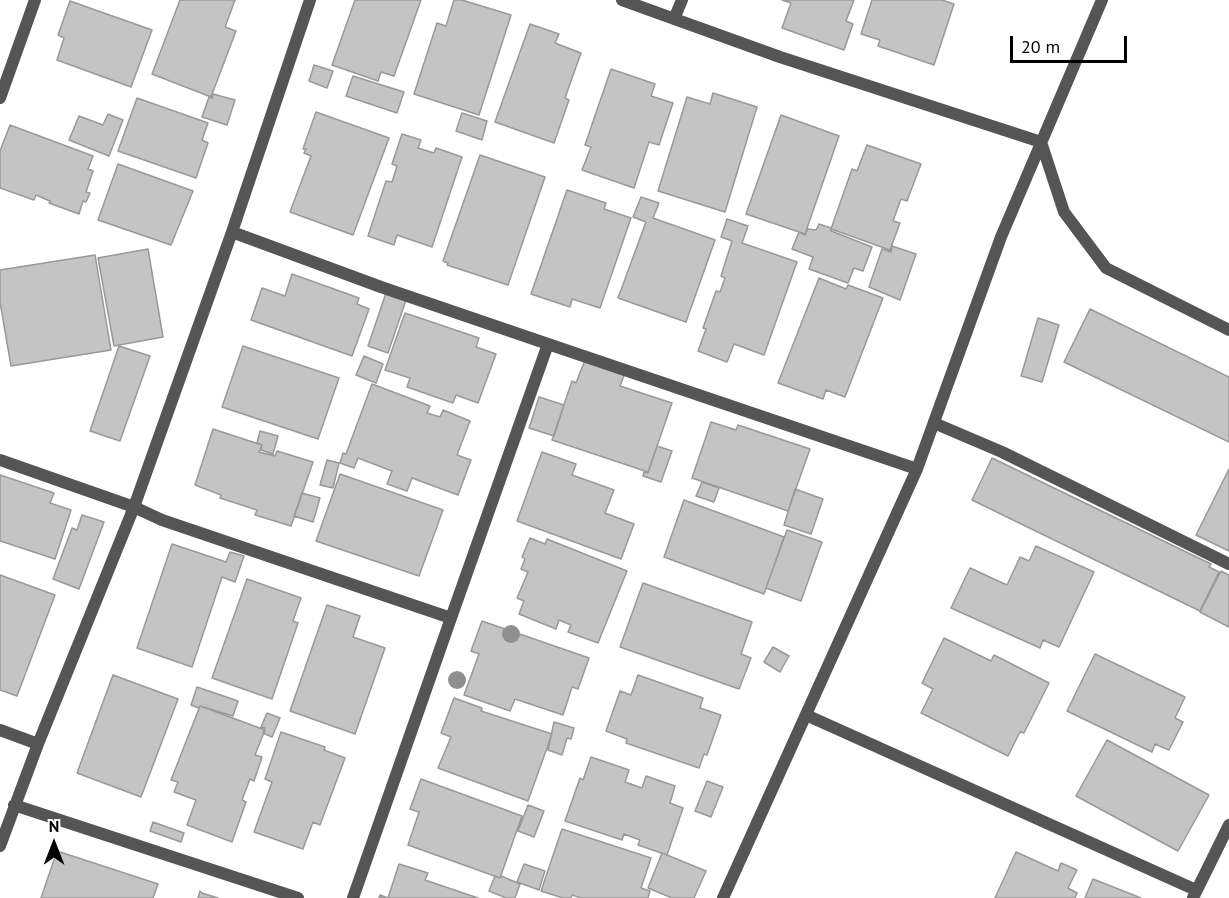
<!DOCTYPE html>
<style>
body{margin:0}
#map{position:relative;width:1229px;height:898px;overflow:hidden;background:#fff;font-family:"PT Sans",sans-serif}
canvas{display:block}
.north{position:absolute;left:24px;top:814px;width:60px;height:60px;-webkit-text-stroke:4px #fff;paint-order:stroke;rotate:0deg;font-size:16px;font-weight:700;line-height:24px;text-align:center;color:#000}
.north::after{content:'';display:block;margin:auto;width:21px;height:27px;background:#000;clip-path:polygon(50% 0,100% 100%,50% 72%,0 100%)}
.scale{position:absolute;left:1010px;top:36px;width:117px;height:27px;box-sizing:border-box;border:3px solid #000;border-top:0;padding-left:8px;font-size:18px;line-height:21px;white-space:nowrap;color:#000;-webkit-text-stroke:4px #fff;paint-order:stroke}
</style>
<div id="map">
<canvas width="1229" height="898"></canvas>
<div class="north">N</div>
<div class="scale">20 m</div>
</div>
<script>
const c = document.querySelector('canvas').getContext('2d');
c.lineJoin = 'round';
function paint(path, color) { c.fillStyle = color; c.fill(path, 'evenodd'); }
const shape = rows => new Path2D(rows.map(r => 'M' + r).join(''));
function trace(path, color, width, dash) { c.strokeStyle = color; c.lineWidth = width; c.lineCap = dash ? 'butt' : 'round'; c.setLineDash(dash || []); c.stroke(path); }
const building = shape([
 [180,0,235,0,225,27,236,31,211,97,152,74,180,0],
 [355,0,421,0,394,76,381,72,378,81,332,65,355,0],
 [454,0,462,0,511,15,479,115,414,94,437,23,446,26,454,0],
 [782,0,854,0,846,21,853,24,844,50,782,28,791,3,782,0],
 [872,0,942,0,954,4,934,65,878,46,880,40,861,34,872,0],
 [70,1,152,30,131,87,57,60,64,38,58,35,70,1],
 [530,24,559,34,555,43,581,53,565,98,569,100,554,143,495,122,530,24],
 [314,65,333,71,327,88,309,81,314,65],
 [611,69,655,84,651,96,673,103,659,145,649,142,634,188,582,170,591,147,585,145,611,69],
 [353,76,404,92,397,113,346,96,353,76],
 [713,93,757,107,725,212,658,191,687,97,710,104,713,93],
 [213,94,235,100,227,125,202,117,209,97,212,98,213,94],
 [137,98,208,123,202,140,208,143,196,178,118,151,137,98],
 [316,112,389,138,353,235,290,212,311,156,304,153,306,149,303,149,316,112],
 [462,113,487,121,482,140,456,131,462,113],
 [108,114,123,120,109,156,69,140,79,116,103,125,108,114],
 [781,115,839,136,805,234,746,214,781,115],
 [10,125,93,156,88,169,93,171,86,192,90,193,86,202,83,201,79,214,49,203,50,201,36,195,34,200,0,188,0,151,10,125],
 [402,134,421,140,418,148,434,153,436,148,462,157,432,247,397,235,394,245,368,236,386,181,392,182,397,166,392,164,402,134],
 [867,145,921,164,907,201,901,199,893,221,900,223,890,250,831,229,852,169,857,171,867,145],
 [480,155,545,177,508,285,447,265,448,263,443,261,480,155],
 [118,164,193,191,171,245,98,220,118,164],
 [567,190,606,203,604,209,631,218,600,308,572,299,570,307,531,294,567,190],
 [641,197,659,203,653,218,715,240,686,322,618,298,646,222,633,217,641,197],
 [727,219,748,226,742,243,797,262,764,355,734,344,727,362,698,351,706,329,703,328,716,291,720,292,725,278,721,276,732,241,721,237,727,219],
 [819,224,831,228,831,231,872,247,863,271,854,268,848,283,809,269,813,257,792,249,799,232,805,235,808,229,816,230,819,224],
 [892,246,916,254,900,300,869,287,882,249,891,252,892,246],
 [148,249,163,337,114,346,98,258,148,249],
 [95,255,111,350,11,366,0,302,0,270,95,255],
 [292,274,359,298,357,304,369,309,352,356,251,320,262,288,285,296,292,274],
 [819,278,846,289,848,285,883,298,845,397,826,390,823,399,778,383,819,278],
 [386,293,406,300,388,353,368,346,386,293],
 [1090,309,1229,377,1229,442,1064,362,1090,309],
 [405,313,479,338,476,347,496,354,478,403,456,395,453,403,407,387,410,378,385,370,405,313],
 [1038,318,1059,325,1042,382,1021,376,1038,318],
 [119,346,150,356,120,441,90,431,119,346],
 [243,346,339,378,318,439,222,407,243,346],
 [364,356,383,364,376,383,356,375,364,356],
 [585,360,625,373,620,386,672,403,648,472,552,440,572,381,576,383,585,360],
 [372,384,430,406,427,413,440,417,443,410,470,421,457,455,471,460,458,495,412,478,407,491,387,484,392,471,358,458,354,468,340,463,343,453,346,454,372,384],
 [539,397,564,405,554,436,529,428,539,397],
 [711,422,736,430,738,425,810,449,788,511,692,478,711,422],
 [213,429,262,445,259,452,275,456,277,451,313,462,291,526,255,515,257,510,220,498,221,495,195,485,213,429],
 [260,431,278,436,273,454,261,450,262,445,257,443,260,431],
 [657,446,672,451,661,482,643,476,644,472,648,473,657,446],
 [542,452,576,464,572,475,614,490,605,513,634,524,621,559,517,521,542,452],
 [992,458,1211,564,1209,567,1219,572,1200,611,972,500,992,458],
 [327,460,339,463,333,488,320,485,327,460],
 [1229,469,1229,551,1196,535,1229,469],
 [340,474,443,510,419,576,316,541,340,474],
 [0,475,54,493,50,503,71,510,55,559,0,541,0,475],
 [702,482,719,488,714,502,696,496,702,482],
 [795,489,823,499,811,534,784,525,795,489],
 [302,493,320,498,313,522,294,516,302,493],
 [684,500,784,537,764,594,664,557,684,500],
 [82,515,104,522,79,589,53,579,72,528,77,530,82,515],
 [787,530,822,542,801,601,766,588,787,530],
 [530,538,545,544,547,539,627,571,598,643,568,632,571,625,559,620,556,629,519,614,524,601,517,598,528,572,521,569,525,559,522,557,530,538],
 [172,544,226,562,230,552,244,556,235,582,222,577,192,667,137,648,172,544],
 [1036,546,1094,572,1059,647,1043,640,1040,648,951,608,970,568,1007,585,1020,557,1029,561,1036,546],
 [1221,571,1229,575,1229,627,1200,612,1221,571],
 [0,575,55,595,17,696,0,690,0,575],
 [247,579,301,598,293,621,298,623,272,699,212,678,247,579],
 [643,583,752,622,741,654,751,658,739,689,620,647,643,583],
 [327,605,360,616,353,637,385,648,355,734,290,711,327,605],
 [482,621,589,658,578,689,572,687,563,715,515,699,510,711,464,695,479,654,471,651,482,621],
 [944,638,991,661,994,655,1049,683,1024,733,1020,732,1008,756,921,713,933,689,922,683,944,638],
 [773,647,789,656,780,672,764,662,773,647],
 [1095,654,1185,697,1175,718,1183,722,1169,750,1155,744,1152,752,1067,711,1095,654],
 [113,675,178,699,141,797,77,773,113,675],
 [638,675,703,698,700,708,721,715,707,755,704,754,699,768,626,743,627,739,606,731,620,691,631,695,638,675],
 [197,687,238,701,233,716,200,706,199,708,191,705,197,687],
 [454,698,482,708,481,711,552,734,528,801,438,768,451,737,441,733,454,698],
 [200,706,265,730,255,755,262,757,254,781,250,779,242,800,246,802,232,842,187,825,196,800,174,792,178,782,171,780,200,706],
 [267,713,280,718,272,737,263,733,265,728,261,727,267,713],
 [554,722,574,728,571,739,567,738,562,755,548,750,554,722],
 [281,732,325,747,324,750,345,758,320,825,313,822,303,849,254,832,272,782,265,779,281,732],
 [1107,740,1209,795,1178,851,1076,796,1107,740],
 [591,757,629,770,625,782,642,788,646,776,675,786,670,803,683,808,667,855,638,845,640,840,624,834,622,840,565,821,580,778,583,780,591,757],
 [421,779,522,816,500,878,408,845,419,812,410,809,421,779],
 [707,781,723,787,711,817,695,811,707,781],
 [528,805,544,811,534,837,518,831,528,805],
 [153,822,184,833,181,842,150,831,153,822],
 [562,829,651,858,641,888,650,891,648,898,581,898,572,895,571,898,563,898,541,891,562,829],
 [57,851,158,884,153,898,41,898,57,851],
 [1016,852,1058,871,1061,863,1077,870,1068,888,1077,893,1075,898,995,898,1016,852],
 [662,853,706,871,694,898,672,898,648,888,662,853],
 [399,864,428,873,425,880,478,898,379,898,380,895,388,898,399,864],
 [524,864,545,871,539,890,517,882,524,864],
 [495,876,500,878,501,876,520,884,515,898,506,898,489,891,495,876],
 [1093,879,1141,898,1085,898,1093,879],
 [200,891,202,893,218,898,198,898,200,891]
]);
const service = shape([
 [934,423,1002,452,1229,564]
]);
const minor = shape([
 [622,0,780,57,1041,142],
 [674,19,682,0],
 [0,98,35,0],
 [1041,142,1064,212,1106,268,1229,330],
 [232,232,381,287,548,344],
 [0,460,134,507,162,520,451,618,548,344,917,469],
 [806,715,1196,890],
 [0,730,38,744],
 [14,805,298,898],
 [0,846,38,744,134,507,232,232,310,0],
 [353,898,451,618],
 [723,898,917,469,1001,237,1102,0],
 [1193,898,1229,825]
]);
const trees = [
 [511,634],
 [457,680]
];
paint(building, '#c4c4c4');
trace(building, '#999', 1.5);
trace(service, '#555', 12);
trace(minor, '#555', 12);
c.fillStyle = '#8f8f8f';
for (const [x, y] of trees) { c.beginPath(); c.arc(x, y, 9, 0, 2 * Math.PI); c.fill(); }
</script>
